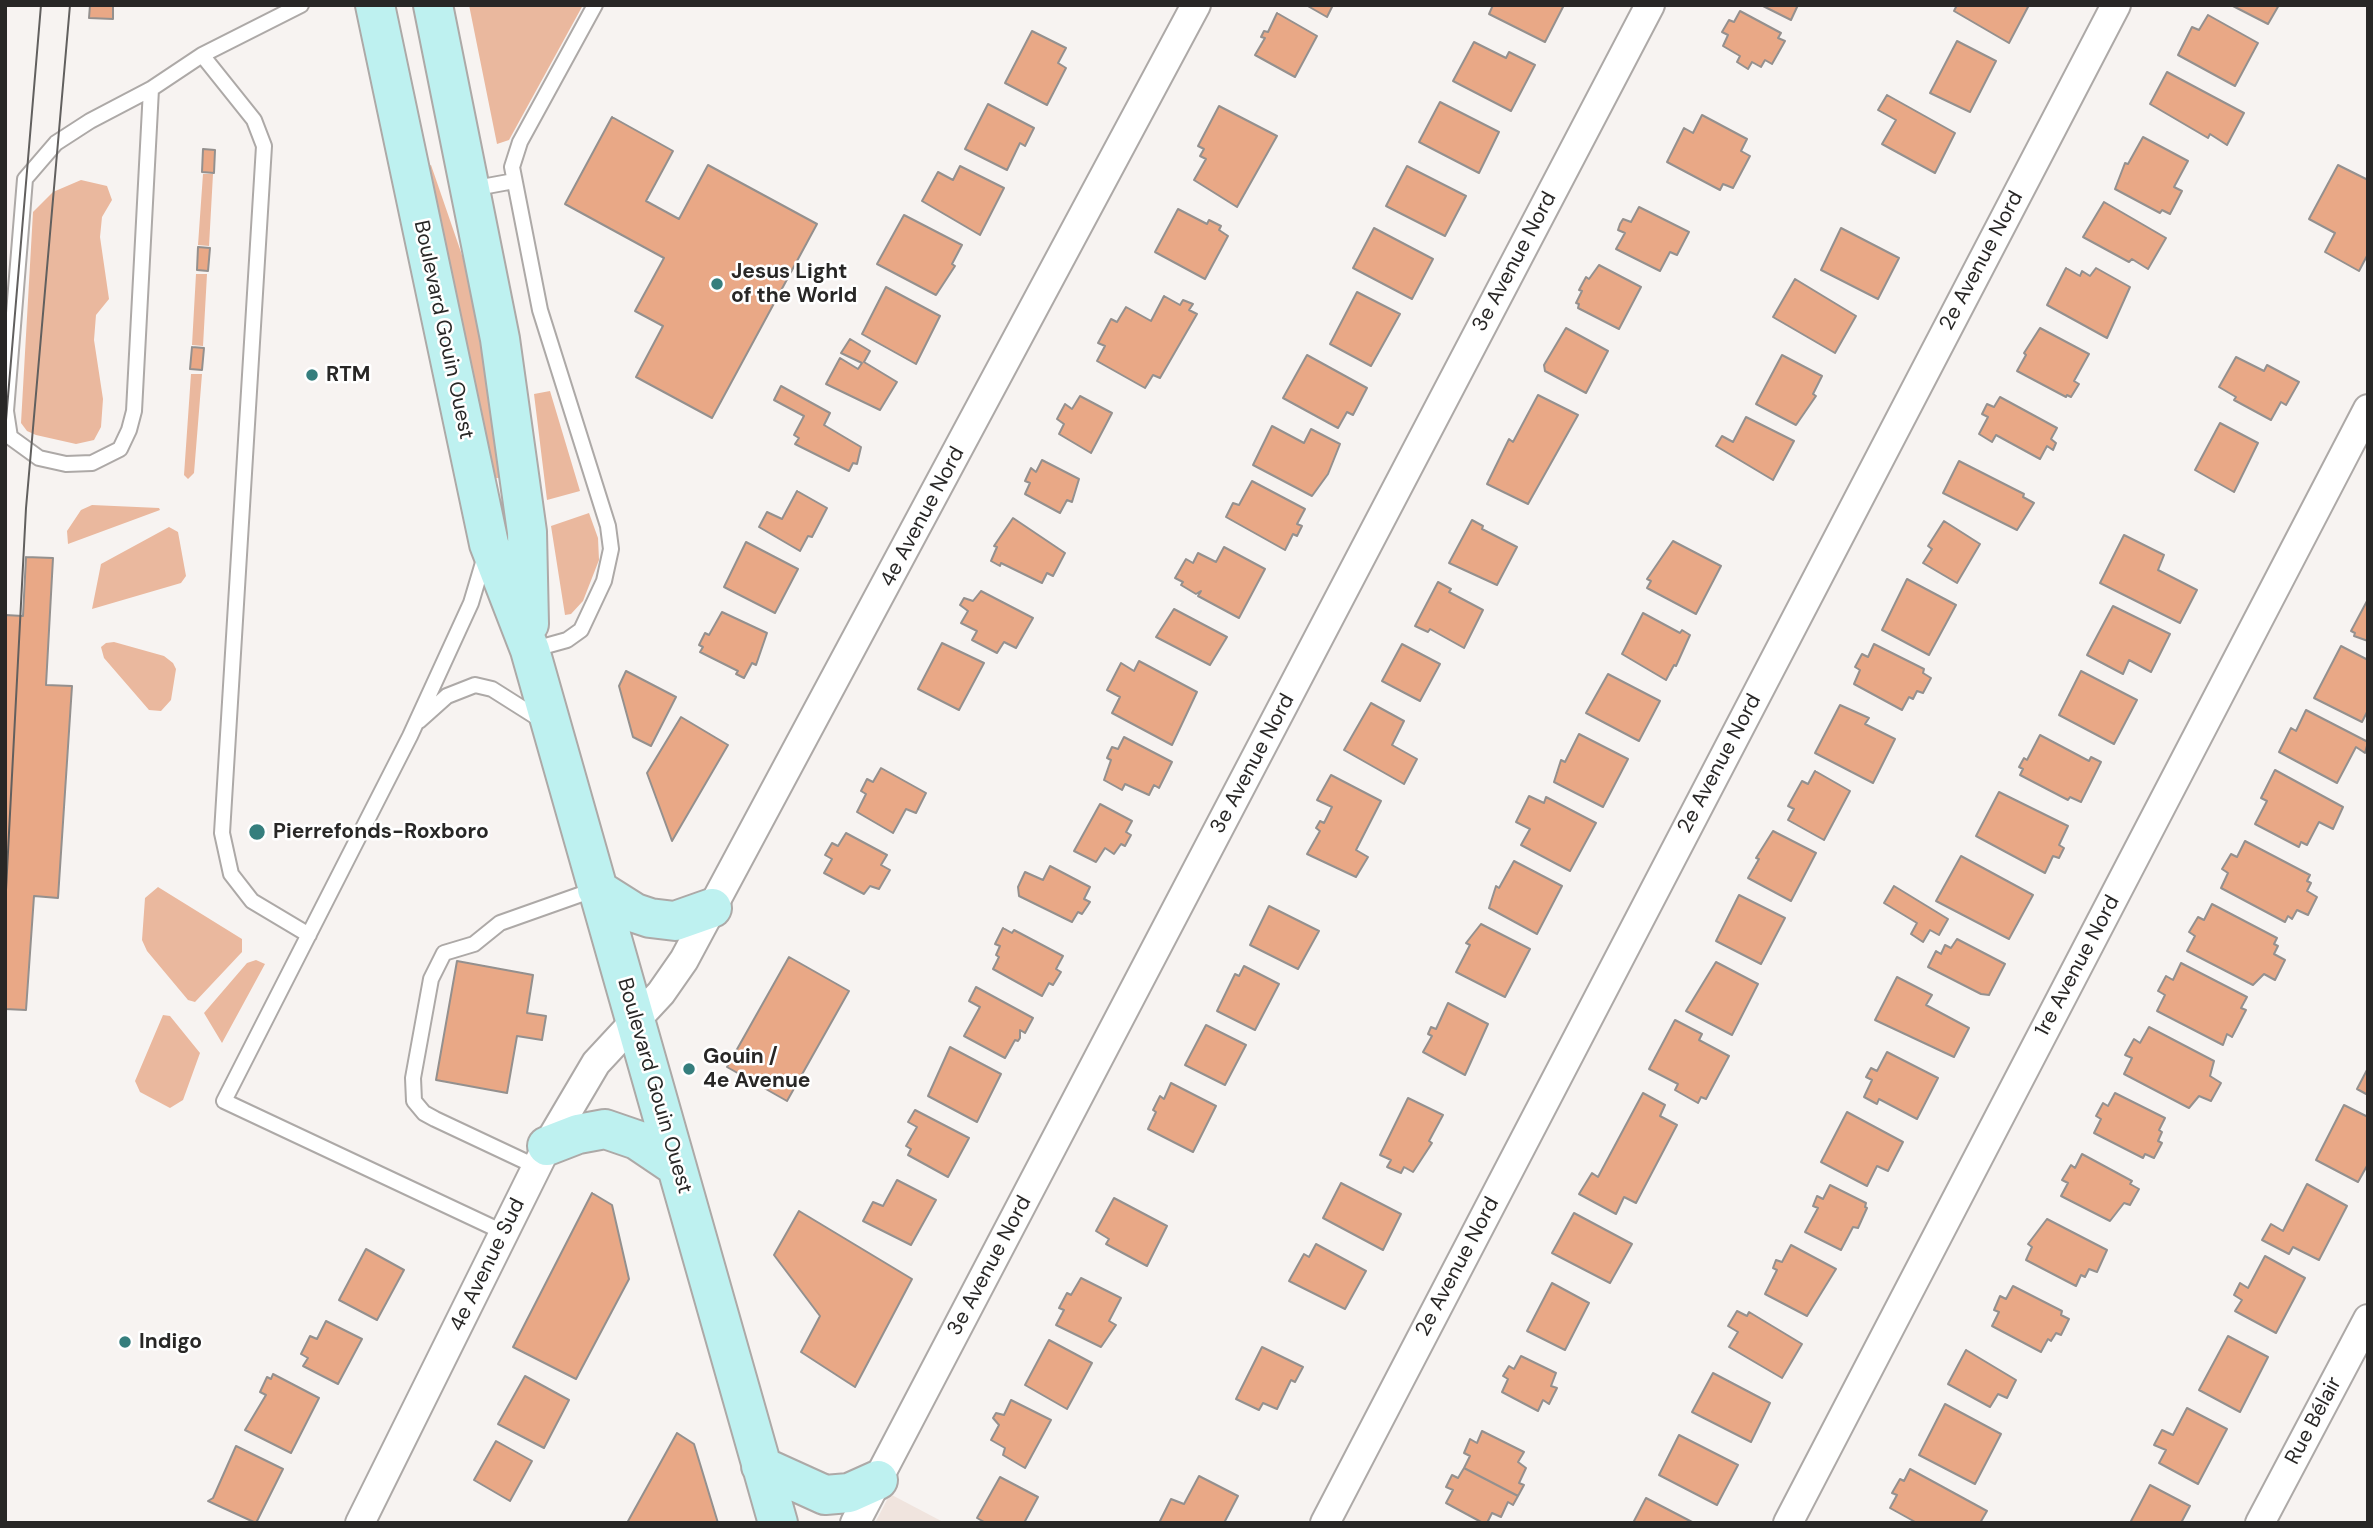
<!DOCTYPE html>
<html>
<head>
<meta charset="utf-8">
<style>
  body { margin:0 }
  #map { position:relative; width:2373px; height:1528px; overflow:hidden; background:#f7f3f1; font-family:"DM Sans",sans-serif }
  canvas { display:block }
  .frame { position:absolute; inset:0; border:7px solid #282726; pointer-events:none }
</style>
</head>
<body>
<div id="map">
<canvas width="2373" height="1528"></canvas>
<div class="frame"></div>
</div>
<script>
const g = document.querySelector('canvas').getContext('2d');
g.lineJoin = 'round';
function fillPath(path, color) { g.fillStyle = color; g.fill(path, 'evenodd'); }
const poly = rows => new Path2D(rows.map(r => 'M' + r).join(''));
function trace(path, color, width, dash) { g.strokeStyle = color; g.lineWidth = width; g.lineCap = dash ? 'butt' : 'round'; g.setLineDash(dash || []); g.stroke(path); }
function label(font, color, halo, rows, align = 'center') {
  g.font = font + ' "DM Sans",sans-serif'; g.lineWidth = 5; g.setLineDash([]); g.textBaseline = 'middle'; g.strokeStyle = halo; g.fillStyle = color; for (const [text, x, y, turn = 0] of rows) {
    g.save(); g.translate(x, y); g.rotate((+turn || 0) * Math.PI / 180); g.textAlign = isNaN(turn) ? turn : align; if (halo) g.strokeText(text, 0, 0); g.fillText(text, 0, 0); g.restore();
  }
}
fillPath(poly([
  [890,1494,945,1523,875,1523]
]), '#f0e4de');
fillPath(poly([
  [469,5,583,5,509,140,497,144],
  [431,165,474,290,501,478,494,478,428,166],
  [203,174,213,174,209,246,198,245],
  [81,180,107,186,112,200,102,217,100,237,109,299,96,315,94,340,103,399,101,427,94,440,76,444,36,435,27,431,21,423,33,212,53,192],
  [196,274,207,274,203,346,192,345],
  [191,374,202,374,194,473,188,479,184,475],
  [550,391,580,491,547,500,534,394],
  [92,505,159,508,160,510,68,544,67,531,81,510],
  [589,513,598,538,599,560,583,601,571,614,565,615,551,526],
  [169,527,178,532,186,576,181,583,92,609,101,564],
  [114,642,164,656,173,663,176,669,171,700,161,711,149,710,104,658,101,647,106,643],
  [158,887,242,939,242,952,195,1002,188,1000,147,951,142,940,145,898],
  [256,960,265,964,222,1043,204,1013,247,963],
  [163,1015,170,1016,200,1053,183,1100,170,1108,140,1092,135,1081]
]), '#eab89e');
const building = poly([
  [90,5,113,5,113,19,89,18,90,5],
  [1306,5,1333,5,1327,17,1306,5],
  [1493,5,1564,5,1545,42,1489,14,1493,5],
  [1761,5,1798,5,1791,20,1761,5],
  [1957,5,2029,5,2009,43,1954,11,1957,5],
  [2231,5,2279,5,2268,24,2231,5],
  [1740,11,1781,33,1778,38,1785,41,1772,64,1765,60,1761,67,1752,62,1748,69,1737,62,1740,56,1723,46,1728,35,1722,32,1729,20,1734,22,1740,11],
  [1277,13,1317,36,1295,77,1255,55,1265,38,1261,37,1264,31,1268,32,1277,13],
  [2208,15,2258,43,2235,86,2178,55,2192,27,2199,30,2208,15],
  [1032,31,1066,48,1058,63,1066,68,1047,105,1005,83,1032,31],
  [1957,41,1996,61,1970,112,1930,93,1957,41],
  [1474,42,1506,58,1509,52,1535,65,1511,111,1453,81,1474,42],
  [2167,72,2244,113,2227,145,2210,134,2208,138,2150,104,2167,72],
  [1887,95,1955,133,1935,173,1882,144,1896,120,1878,110,1887,95],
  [1440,102,1499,132,1479,173,1419,142,1440,102],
  [988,104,1034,128,1025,146,1020,143,1007,170,965,149,988,104],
  [1219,106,1277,136,1237,207,1194,180,1206,159,1200,156,1204,149,1198,146,1219,106],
  [1702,115,1747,139,1741,151,1750,156,1733,188,1723,184,1720,190,1667,162,1684,128,1693,133,1702,115],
  [612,117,673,151,646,201,679,219,708,165,817,224,712,418,636,377,663,326,635,311,664,258,565,204,612,117],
  [2143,137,2188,161,2174,187,2182,191,2170,214,2162,210,2160,213,2115,189,2125,163,2128,164,2143,137],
  [203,149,215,150,214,173,202,172,203,149],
  [2338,165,2368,180,2368,254,2359,271,2325,252,2335,233,2309,219,2338,165],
  [960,166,1004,188,980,235,922,201,938,172,953,180,960,166],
  [1407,166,1466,196,1445,236,1386,206,1407,166],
  [2104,202,2166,238,2148,269,2132,259,2129,262,2083,237,2104,202],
  [1639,207,1689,232,1677,255,1670,252,1660,271,1616,249,1625,233,1618,230,1620,224,1623,219,1631,222,1639,207],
  [1178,209,1207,224,1209,220,1221,226,1219,230,1228,236,1205,279,1155,252,1178,209],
  [904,215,962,245,952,264,955,266,936,295,877,264,904,215],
  [1374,228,1433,259,1412,299,1353,268,1374,228],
  [1841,228,1899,258,1878,299,1821,270,1841,228],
  [198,247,210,248,208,271,197,270,198,247],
  [1599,265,1641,287,1619,329,1578,308,1579,304,1576,303,1582,291,1579,290,1586,277,1589,279,1599,265],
  [2066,268,2080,276,2082,271,2090,276,2096,268,2130,287,2107,338,2047,305,2066,268],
  [1795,279,1856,316,1835,353,1773,317,1795,279],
  [886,287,940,316,916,364,862,334,886,287],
  [1357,292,1400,314,1371,366,1330,344,1357,292],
  [1164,296,1180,305,1183,300,1193,304,1189,310,1197,314,1160,378,1153,375,1145,388,1097,361,1105,346,1098,343,1111,319,1117,322,1126,307,1151,321,1164,296],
  [1566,328,1608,351,1586,393,1545,371,1544,365,1566,328],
  [2040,328,2089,354,2074,381,2079,384,2071,397,2067,395,2066,397,2017,371,2026,355,2024,353,2040,328],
  [850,339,870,351,864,362,897,382,880,410,826,384,840,358,858,369,862,363,841,353,850,339],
  [192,347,204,348,202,370,190,369,192,347],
  [1307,355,1367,388,1353,415,1347,412,1338,428,1283,398,1307,355],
  [1782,355,1822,376,1813,394,1816,396,1796,425,1756,404,1782,355],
  [2236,357,2264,371,2267,365,2299,382,2286,405,2281,402,2271,420,2234,400,2236,397,2219,387,2236,357],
  [781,386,830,413,824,425,861,447,857,464,853,463,849,471,795,444,799,438,794,435,804,416,774,400,781,386],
  [1538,395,1578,415,1528,504,1487,484,1509,439,1513,442,1538,395],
  [1080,396,1112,413,1091,453,1059,434,1064,424,1057,419,1065,404,1072,409,1080,396],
  [2000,397,2057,428,2051,439,2056,443,2053,450,2047,446,2040,459,1996,435,1992,442,1979,434,1988,417,1982,414,1987,404,1994,407,2000,397],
  [1746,417,1794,441,1773,480,1716,446,1722,436,1733,442,1746,417],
  [2220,423,2258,443,2234,492,2195,470,2220,423],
  [1272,426,1304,443,1311,429,1340,444,1328,474,1312,496,1253,465,1272,426],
  [1042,460,1079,479,1072,502,1067,500,1060,513,1025,494,1030,483,1025,481,1031,468,1036,472,1042,460],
  [1959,461,2024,494,2023,497,2034,503,2017,530,1943,493,1959,461],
  [1252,481,1305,509,1297,524,1302,526,1297,536,1293,534,1285,550,1226,517,1233,503,1239,505,1252,481],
  [797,491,827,508,812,537,808,536,800,551,759,527,767,512,782,519,797,491],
  [1013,518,1065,553,1053,576,1047,573,1042,583,1001,563,1000,566,991,561,997,547,994,546,1013,518],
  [1472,520,1483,526,1482,529,1517,547,1497,585,1449,563,1472,520],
  [1944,521,1980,544,1957,583,1923,563,1932,549,1928,546,1944,521],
  [2124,535,2164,555,2158,570,2197,590,2180,623,2100,583,2124,535],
  [1673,541,1721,566,1696,614,1647,588,1651,581,1647,579,1673,541],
  [746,542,798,569,775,613,724,587,746,542],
  [1224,547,1265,569,1239,618,1198,596,1201,591,1196,594,1181,585,1183,582,1175,578,1186,559,1193,563,1198,553,1216,562,1224,547],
  [26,557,53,558,46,685,72,686,58,898,34,896,26,1010,5,1009,5,615,23,616,26,557],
  [1907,579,1956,605,1929,655,1882,630,1907,579],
  [1438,582,1451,589,1449,592,1483,610,1464,648,1430,629,1428,632,1415,626,1438,582],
  [981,591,1033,618,1016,648,1004,642,997,653,972,640,977,631,961,623,968,611,960,605,964,598,973,601,981,591],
  [2367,601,2368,601,2368,641,2354,636,2355,633,2351,631,2367,601],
  [2113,606,2170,634,2151,672,2129,660,2123,674,2087,655,2113,606],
  [1174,609,1227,637,1210,665,1156,637,1174,609],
  [722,612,767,633,756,665,752,663,744,678,736,674,738,671,700,652,703,647,699,645,705,633,709,635,722,612],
  [1643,613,1680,633,1682,630,1690,635,1676,666,1674,665,1666,680,1622,654,1643,613],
  [942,643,984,663,959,710,918,689,942,643],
  [1402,644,1440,664,1420,701,1382,681,1402,644],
  [1874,644,1924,669,1923,673,1931,678,1923,693,1917,691,1913,699,1909,697,1902,710,1854,684,1860,670,1855,667,1862,654,1868,657,1874,644],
  [2341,646,2368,660,2368,710,2362,722,2314,698,2341,646],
  [1139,661,1197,692,1172,745,1112,713,1120,697,1107,690,1121,663,1134,671,1139,661],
  [626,671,676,697,651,746,633,737,619,686,626,671],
  [2081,671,2137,700,2114,744,2059,715,2081,671],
  [1608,674,1660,701,1639,741,1586,713,1608,674],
  [1371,703,1404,721,1392,745,1417,759,1404,784,1344,750,1371,703],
  [1840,705,1869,718,1865,724,1895,739,1873,783,1815,753,1840,705],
  [2306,710,2368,742,2365,753,2356,747,2337,783,2279,752,2291,728,2296,731,2306,710],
  [681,717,728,745,672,841,647,773,681,717],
  [1579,734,1628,759,1603,807,1554,782,1561,760,1565,762,1579,734],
  [2040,735,2089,761,2091,757,2101,762,2081,802,2070,797,2068,800,2020,775,2023,769,2019,767,2024,758,2027,760,2040,735],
  [1124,737,1172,762,1159,788,1154,785,1149,795,1125,784,1122,790,1104,780,1111,760,1107,758,1112,747,1118,749,1124,737],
  [881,768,926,793,916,813,906,809,893,833,857,812,866,794,861,791,867,779,873,782,881,768],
  [2275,770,2343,807,2333,829,2319,822,2307,845,2301,842,2299,847,2255,824,2267,801,2261,798,2275,770],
  [1815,771,1850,791,1824,840,1788,820,1794,809,1788,806,1802,781,1808,784,1815,771],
  [1331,775,1381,801,1356,850,1368,857,1356,877,1307,854,1320,831,1316,828,1320,821,1324,823,1332,807,1317,800,1331,775],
  [1999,792,2068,826,2059,845,2064,848,2059,858,2053,856,2045,873,1976,836,1999,792],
  [1529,796,1544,803,1546,797,1596,823,1570,871,1521,845,1530,829,1516,822,1529,796],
  [1100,804,1132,821,1126,832,1131,835,1125,846,1121,844,1114,854,1105,848,1096,862,1074,851,1100,804],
  [1773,831,1816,853,1791,901,1748,878,1759,859,1756,858,1773,831],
  [846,833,887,855,881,865,890,870,879,889,870,886,864,894,824,873,832,859,825,855,832,843,838,846,846,833],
  [2245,841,2310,875,2307,881,2311,883,2307,891,2317,897,2308,915,2297,910,2292,919,2288,916,2285,922,2221,888,2228,873,2222,869,2231,854,2237,857,2245,841],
  [1961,856,2033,895,2009,939,1936,901,1961,856],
  [1514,861,1562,886,1537,934,1489,908,1496,886,1499,888,1514,861],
  [1050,866,1090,887,1084,899,1090,902,1082,914,1078,912,1072,922,1019,896,1018,887,1025,872,1043,880,1050,866],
  [1894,886,1948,919,1939,935,1930,930,1923,942,1911,934,1917,923,1884,903,1894,886],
  [1739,895,1785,918,1761,964,1716,941,1739,895],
  [2212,904,2277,938,2274,944,2278,946,2274,954,2285,960,2275,980,2264,974,2253,985,2187,951,2195,936,2189,932,2198,917,2204,920,2212,904],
  [1269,906,1319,931,1298,969,1250,945,1269,906],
  [1481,924,1530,949,1505,997,1456,972,1470,945,1466,943,1481,924],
  [1003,928,1012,933,1014,930,1063,956,1056,969,1061,972,1053,985,1049,983,1042,996,993,969,999,957,996,955,1000,946,995,944,1003,928],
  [1957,939,2005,964,1989,995,1981,994,1928,967,1936,951,1941,954,1945,945,1951,948,1957,939],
  [789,957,849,991,787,1101,727,1067,789,957],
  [457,961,533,975,527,1013,546,1016,542,1040,517,1036,507,1093,436,1080,457,961],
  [1716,962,1758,984,1732,1035,1686,1011,1716,962],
  [2181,963,2247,997,2241,1008,2246,1010,2232,1037,2227,1034,2223,1045,2157,1011,2165,995,2158,991,2166,976,2173,980,2181,963],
  [1244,966,1279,984,1255,1030,1217,1011,1235,974,1239,976,1244,966],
  [1897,977,1932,995,1926,1005,1969,1028,1954,1057,1875,1020,1897,977],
  [976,987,1033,1018,1025,1033,1020,1030,1020,1038,1018,1041,1015,1040,1005,1058,964,1036,980,1007,969,1001,976,987],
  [1448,1003,1488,1024,1465,1075,1423,1052,1432,1036,1428,1034,1431,1027,1436,1029,1448,1003],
  [1675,1020,1702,1034,1699,1040,1729,1056,1706,1099,1701,1097,1698,1103,1675,1090,1678,1084,1649,1069,1675,1020],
  [1206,1025,1246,1045,1225,1085,1185,1065,1206,1025],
  [2149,1027,2214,1061,2210,1076,2221,1083,2211,1101,2199,1096,2189,1108,2124,1074,2132,1058,2125,1055,2134,1039,2140,1043,2149,1027],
  [950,1047,1001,1074,977,1122,928,1096,950,1047],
  [1887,1052,1938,1078,1917,1119,1879,1099,1877,1104,1864,1097,1872,1080,1866,1077,1871,1068,1877,1071,1887,1052],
  [2368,1068,2368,1095,2357,1089,2368,1068],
  [1171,1083,1216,1106,1193,1152,1148,1129,1156,1112,1153,1110,1160,1096,1164,1099,1171,1083],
  [1643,1093,1665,1105,1660,1116,1677,1125,1636,1203,1624,1197,1616,1214,1579,1194,1592,1173,1598,1177,1643,1093],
  [2115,1093,2165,1118,2159,1130,2162,1132,2158,1141,2162,1143,2154,1158,2145,1154,2143,1158,2094,1133,2101,1119,2096,1116,2103,1103,2108,1106,2115,1093],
  [1408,1098,1443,1115,1429,1141,1432,1143,1413,1172,1404,1167,1401,1173,1387,1167,1391,1160,1380,1155,1408,1098],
  [2344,1105,2368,1117,2368,1164,2358,1182,2316,1160,2344,1105],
  [915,1110,969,1138,948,1177,908,1155,911,1149,906,1146,917,1127,908,1122,915,1110],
  [1847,1112,1903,1142,1888,1171,1877,1166,1867,1186,1821,1162,1847,1112],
  [2082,1154,2132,1181,2130,1184,2139,1189,2130,1205,2124,1203,2110,1221,2061,1196,2068,1183,2062,1180,2071,1165,2075,1168,2082,1154],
  [897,1180,936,1200,911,1245,863,1221,873,1202,883,1206,897,1180],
  [1341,1183,1401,1214,1383,1250,1323,1218,1341,1183],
  [2307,1184,2347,1206,2319,1260,2293,1247,2289,1254,2262,1240,2271,1224,2283,1231,2307,1184],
  [1830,1185,1866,1203,1865,1207,1867,1208,1858,1228,1853,1227,1841,1250,1805,1232,1818,1208,1813,1206,1817,1196,1823,1199,1830,1185],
  [592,1193,612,1205,629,1279,576,1379,513,1347,592,1193],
  [1114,1198,1167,1226,1147,1266,1106,1244,1109,1239,1096,1231,1114,1198],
  [799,1211,912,1279,855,1387,801,1352,820,1316,774,1255,799,1211],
  [1574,1213,1632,1244,1610,1283,1552,1253,1574,1213],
  [2047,1219,2107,1250,2097,1272,2089,1269,2085,1277,2081,1275,2076,1286,2026,1260,2032,1247,2028,1244,2047,1219],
  [1316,1244,1366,1271,1345,1309,1289,1281,1304,1254,1309,1257,1316,1244],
  [1791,1245,1836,1269,1807,1316,1765,1294,1777,1270,1773,1268,1776,1260,1782,1262,1791,1245],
  [366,1249,404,1270,377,1320,339,1300,366,1249],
  [2265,1256,2305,1278,2276,1333,2235,1311,2242,1300,2234,1295,2240,1283,2248,1288,2265,1256],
  [1081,1278,1121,1298,1109,1321,1116,1325,1101,1347,1056,1325,1064,1310,1059,1308,1067,1293,1071,1295,1081,1278],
  [1552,1283,1589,1303,1565,1350,1527,1331,1552,1283],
  [2013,1286,2062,1311,2061,1315,2069,1319,2061,1335,2056,1333,2051,1341,2048,1339,2041,1352,1992,1326,1999,1312,1994,1310,2000,1296,2006,1299,2013,1286],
  [1737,1311,1747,1316,1749,1312,1802,1344,1782,1378,1729,1347,1738,1332,1728,1326,1737,1311],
  [326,1321,362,1339,338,1384,303,1366,308,1358,301,1354,310,1336,317,1339,326,1321],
  [2228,1336,2268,1357,2240,1412,2199,1390,2228,1336],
  [1049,1340,1092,1363,1067,1409,1025,1385,1049,1340],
  [1262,1347,1303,1367,1295,1382,1291,1380,1277,1409,1263,1403,1259,1410,1236,1399,1262,1347],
  [1966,1350,2016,1380,2007,1398,1998,1394,1990,1407,1948,1384,1966,1350],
  [1521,1356,1556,1373,1551,1386,1557,1388,1549,1404,1543,1400,1538,1411,1502,1392,1508,1379,1503,1376,1509,1366,1514,1369,1521,1356],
  [1713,1373,1770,1403,1751,1442,1692,1412,1713,1373],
  [273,1374,319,1398,291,1453,245,1430,266,1395,260,1392,267,1377,271,1379,273,1374],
  [525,1376,569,1400,544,1448,498,1424,525,1376],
  [1011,1400,1051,1420,1025,1468,1003,1455,1005,1448,991,1440,999,1425,993,1418,996,1413,1004,1415,1011,1400],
  [1945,1404,2001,1434,1975,1484,1919,1455,1945,1404],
  [2187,1408,2227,1429,2198,1484,2159,1463,2166,1450,2154,1445,2162,1430,2173,1435,2187,1408],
  [1482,1431,1524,1452,1518,1462,1526,1468,1519,1483,1524,1485,1518,1496,1464,1468,1470,1456,1464,1453,1470,1439,1477,1443,1482,1431],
  [677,1433,694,1444,718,1523,627,1523,677,1433],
  [1679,1435,1738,1465,1717,1505,1659,1475,1679,1435],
  [496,1441,532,1461,510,1501,474,1480,496,1441],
  [236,1446,283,1469,256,1523,208,1501,213,1498,236,1446],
  [1464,1468,1518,1496,1513,1505,1508,1502,1501,1517,1492,1513,1487,1523,1483,1523,1446,1503,1453,1490,1446,1487,1452,1475,1458,1478,1464,1468],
  [1910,1469,1987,1511,1980,1523,1917,1523,1890,1508,1897,1495,1892,1493,1900,1479,1904,1481,1910,1469],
  [1199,1476,1238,1496,1224,1523,1159,1523,1171,1499,1184,1504,1199,1476],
  [1000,1477,1038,1497,1024,1523,986,1523,977,1518,1000,1477],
  [2150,1485,2190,1506,2181,1523,2130,1523,2150,1485],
  [1646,1498,1694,1523,1633,1523,1646,1498]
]);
fillPath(building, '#e9a886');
trace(building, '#94908e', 2);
const service = poly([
  [202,55,254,120,264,146,222,833,231,874,252,901,309,935],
  [151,89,134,411,129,430,120,449,92,463,66,464,39,458,10,437,6,411,25,179,56,143,90,121,151,89,202,55,301,5],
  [471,189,514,181],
  [485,556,471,603,410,736,224,1101,505,1233],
  [531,650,567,640,581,630,604,581,611,549,608,526,540,310,512,167,520,142,595,5],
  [419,721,447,696,475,685,492,689,541,720],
  [537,1167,435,1119,424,1113,414,1101,413,1078,431,979,444,953,474,944,500,923,596,889]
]);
const minor = poly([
  [360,1523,547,1146,596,1063,661,993,684,960,1196,5],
  [855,1523,1650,5],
  [1325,1523,2116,5],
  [1788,1523,2368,409],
  [2260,1523,2368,1319]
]);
const secondary = poly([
  [375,5,489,544,530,650,778,1523],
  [433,5,500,339,527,532,529,624],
  [597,889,635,913,650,918,675,921,712,908],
  [547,1146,578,1134,605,1129,637,1140,677,1167],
  [761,1466,825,1495,849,1493,878,1480]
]);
trace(service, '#ada9a7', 18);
trace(minor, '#ada9a7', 32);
trace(secondary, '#ada9a7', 42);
trace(service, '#fff', 14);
trace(minor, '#fff', 28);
trace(secondary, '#bef1f0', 38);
trace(poly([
  [5,432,41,5],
  [5,909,26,508,70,5]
]), '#615f5e', 2);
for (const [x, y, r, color] of [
  [717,284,7,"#357e7d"],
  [312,375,7,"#357e7d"],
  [257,832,9,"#357e7d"],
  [689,1069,7,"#357e7d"],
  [125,1342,7,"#357e7d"]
]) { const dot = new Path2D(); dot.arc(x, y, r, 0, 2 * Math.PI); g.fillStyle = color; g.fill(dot); trace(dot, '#fff', 2.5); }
label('21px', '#282726', '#fff', [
  ["2e Avenue Nord",1982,261,-62],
  ["3e Avenue Nord",1515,262,-62],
  ["Boulevard Gouin Ouest",443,330,78],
  ["4e Avenue Nord",923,517,-62],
  ["3e Avenue Nord",1253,764,-62],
  ["2e Avenue Nord",1720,764,-62],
  ["1re Avenue Nord",2078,966,-62],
  ["Boulevard Gouin Ouest",654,1086,74],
  ["4e Avenue Sud",488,1265,-64],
  ["3e Avenue Nord",990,1266,-62],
  ["2e Avenue Nord",1458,1267,-62],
  ["Rue Bélair",2314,1421,-62]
]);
label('bold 21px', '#282726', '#fff', [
  ["Jesus Light",731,272],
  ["of the World",731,296],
  ["RTM",326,375],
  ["Pierrefonds-Roxboro",273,832],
  ["Gouin /",703,1057],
  ["4e Avenue",703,1081],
  ["Indigo",139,1342]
], 'left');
</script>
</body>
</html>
